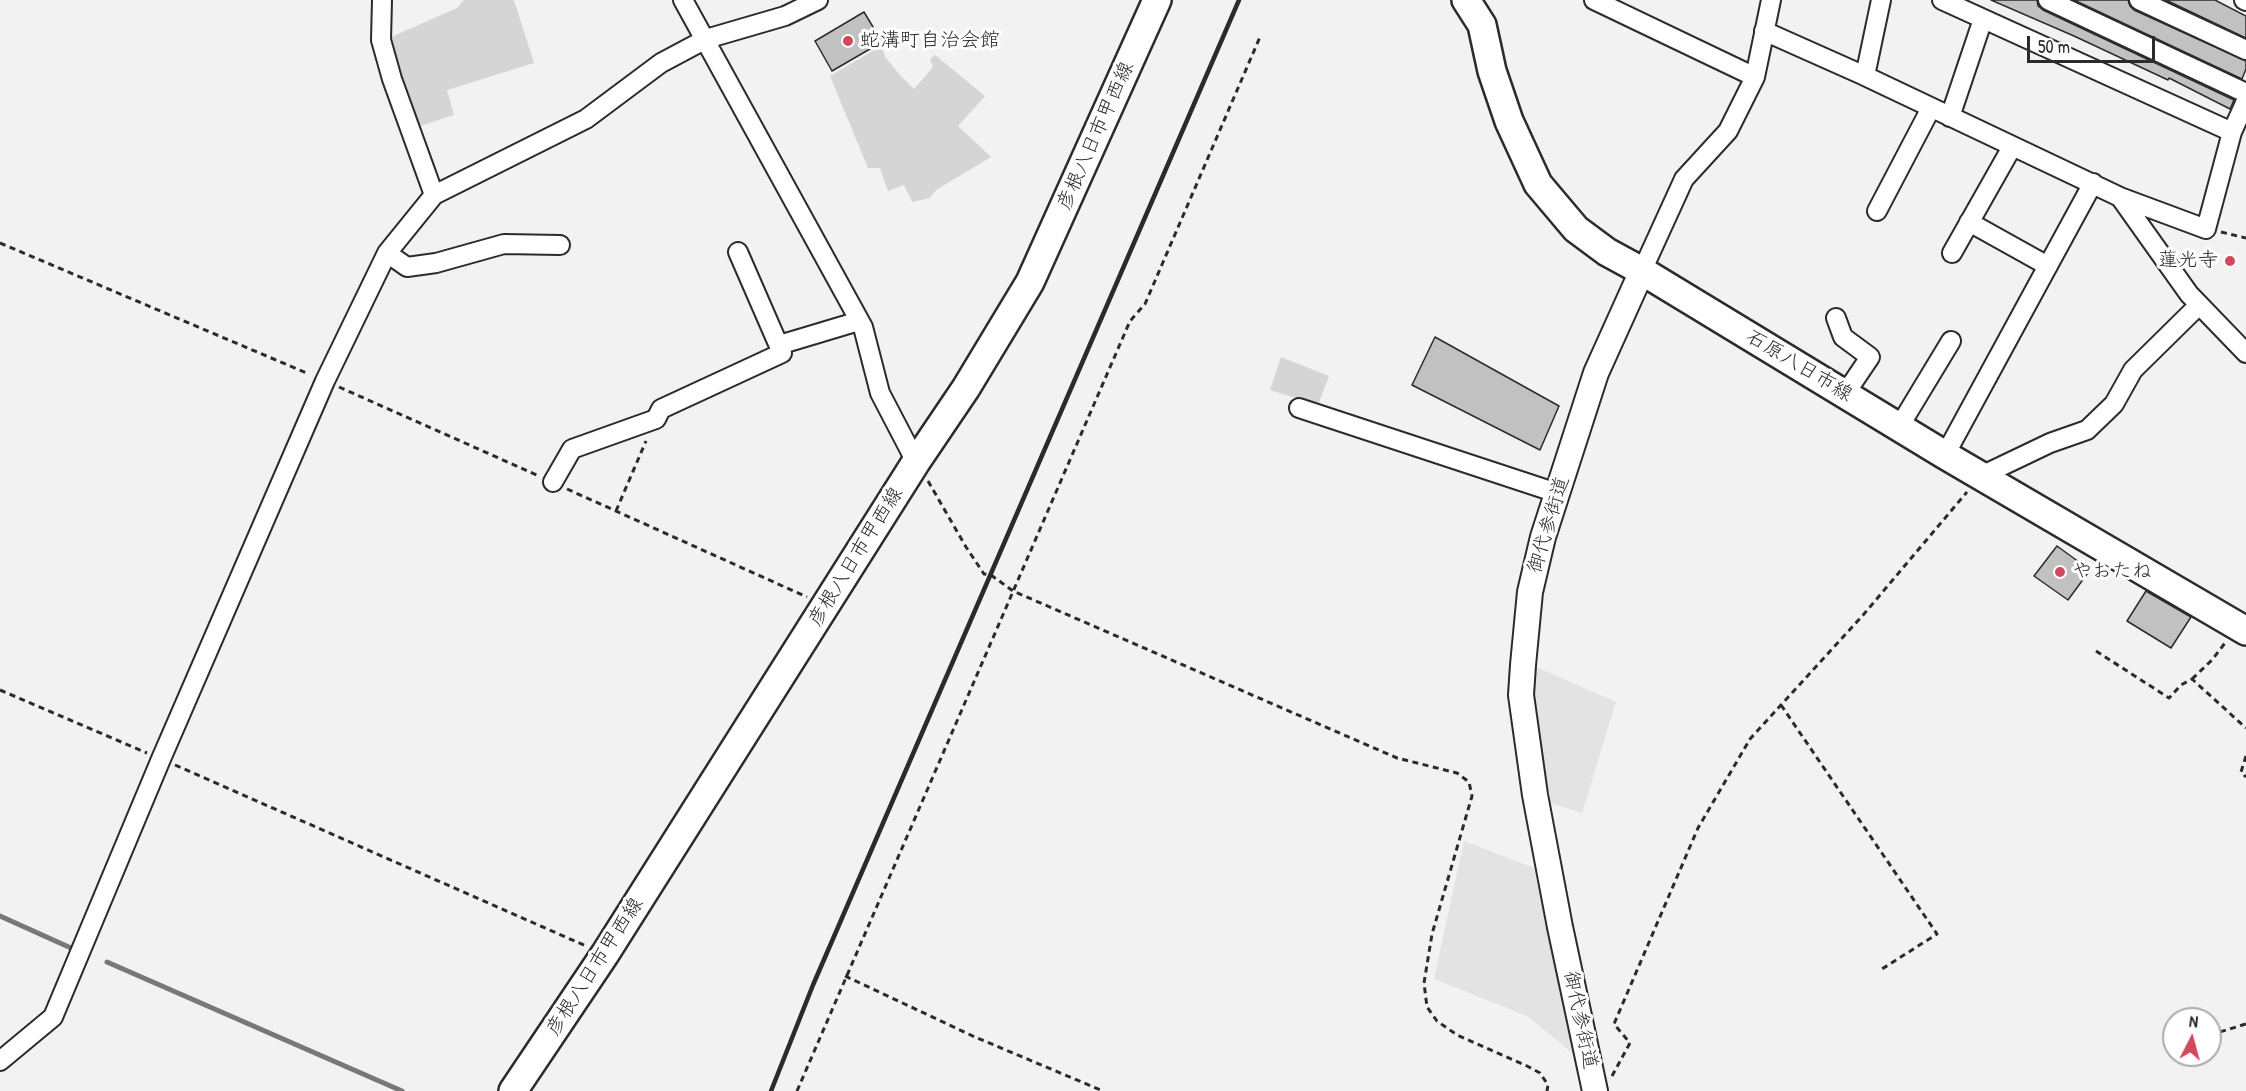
<!DOCTYPE html>
<html>
<head>
<meta charset="utf-8">
<style>
  body { margin:0 }
  #map { position:relative; width:2246px; height:1091px; overflow:hidden; background:#f2f2f2; font-family:"Patrick Hand",sans-serif }
  canvas { display:block }
  .north { position:absolute; left:2162px; top:1007px; width:60px; height:60px; box-sizing:border-box; background:#fff; border:2px solid #aaa; border-radius:50%; rotate:6deg; font-size:16px; font-weight:700; line-height:24px; text-align:center; color:#2b2b2b }
  .north::after { content:''; display:block; margin:auto; width:21px; height:27px; background:#d1495b; clip-path:polygon(50% 0,100% 100%,50% 72%,0 100%) }
  .scale { position:absolute; left:2027px; top:36px; width:128px; height:27px; box-sizing:border-box; border:3px solid #2b2b2b; border-top:0; padding-left:8px; font-size:18px; line-height:21px; white-space:nowrap; color:#2b2b2b; -webkit-text-stroke:4px #fff; paint-order:stroke }
</style>
</head>
<body>
<div id="map">
<canvas width="2246" height="1091"></canvas>
<div class="north">N</div>
<div class="scale">50 m</div>
</div>
<script>
const g = document.querySelector('canvas').getContext('2d');
g.lineJoin = 'round';
function fillPath(path, color) { g.fillStyle = color; g.fill(path, 'evenodd'); }
const poly = rows => new Path2D(rows.map(r => 'M' + r).join(''));
function trace(path, color, width, dash) { g.strokeStyle = color; g.lineWidth = width; g.lineCap = dash ? 'butt' : 'round'; g.setLineDash(dash || []); g.stroke(path); }
function label(font, color, halo, rows, align = 'center') {
  g.font = font + ' "Patrick Hand","Klee One",sans-serif'; g.lineWidth = 6; g.setLineDash([]); g.textBaseline = 'middle'; g.strokeStyle = halo; g.fillStyle = color; for (const [text, x, y, turn = 0] of rows) {
    g.save(); g.translate(x, y); g.rotate((+turn || 0) * Math.PI / 180); g.textAlign = isNaN(turn) ? turn : align; if (halo) g.strokeText(text, 0, 0); g.fillText(text, 0, 0); g.restore();
  }
}
fillPath(poly([
  [1532,665,1616,702,1582,813,1551,803,1536,720],
  [1464,841,1534,868,1573,1054,1529,1017,1434,979]
]), '#e3e3e3');
fillPath(poly([
  [464,0,514,0,534,63,447,90,454,115,417,127,391,37,457,8],
  [881,46,886,58,899,74,914,89,933,67,930,59,935,55,985,96,958,126,991,157,936,190,930,198,912,202,904,185,888,191,880,168,868,168,830,76],
  [1281,357,1329,376,1318,405,1270,390]
]), '#d5d5d5');
trace(poly([
  [0,916,71,948],
  [107,962,402,1091]
]), '#787878', 5);
const building = poly([
  [1991,0,2037,0,2038,6,2043,10,2234,100,2230,109,2169,78,2168,80,2074,36,1991,0],
  [2074,0,2128,0,2130,6,2134,10,2246,61,2246,69,2242,79,2074,0],
  [2166,0,2215,0,2246,16,2246,38,2166,0],
  [864,12,882,42,832,71,815,41,864,12],
  [1435,337,1559,406,1540,450,1412,385,1435,337],
  [2057,546,2090,570,2068,600,2034,576,2057,546],
  [2146,591,2191,617,2171,648,2127,621,2146,591]
]);
fillPath(building, '#c1c1c1');
trace(building, '#2b2b2b', 1.5);
const street = poly([
  [382,0,381,40,392,79,434,195],
  [683,0,863,327,880,393,916,462],
  [1594,0,1755,77],
  [1942,0,2232,132],
  [2048,0,2246,93],
  [2139,0,2246,50],
  [2244,0,2246,1],
  [1764,31,1865,76,2120,197,2206,229,2232,132,2246,101],
  [1865,76,1881,0],
  [1950,117,1983,19],
  [2120,197,2189,294,2246,353],
  [1877,211,1931,108],
  [1969,222,2048,266],
  [387,253,407,267,436,263,504,244,560,245],
  [1952,253,2012,147],
  [1642,271,1684,179,1728,131,1755,77,1771,0],
  [1836,318,1843,337,1870,357,1845,394],
  [779,345,859,321],
  [1299,408,1557,493],
  [1899,427,1951,341],
  [1945,455,2093,183],
  [1981,476,2050,443,2087,430,2114,404,2133,370,2199,305],
  [553,482,572,449,656,419,661,409,782,353,738,252],
  [0,1061,53,1017,161,759,325,381,387,253,434,195,586,119,661,63,706,39,785,16,818,0]
]);
const secondary = poly([
  [1595,1091,1560,927,1535,795,1521,695,1523,665,1530,592,1543,537,1596,373,1642,271]
]);
const primary = poly([
  [1466,0,1482,25,1492,71,1509,121,1538,184,1576,229,1607,252,1642,271,1945,455,2246,631],
  [513,1091,605,954,916,462,966,388,1030,282,1157,0]
]);
trace(street, '#2b2b2b', 22);
trace(secondary, '#2b2b2b', 28);
trace(primary, '#2b2b2b', 32);
trace(poly([
  [2221,232,2246,238],
  [0,243,309,374],
  [339,387,539,476],
  [928,481,966,547,984,574,991,575,1013,591,1397,758,1457,773,1469,782,1472,796,1432,934,1424,983,1427,1007,1437,1021,1457,1035,1527,1066,1540,1073,1548,1085,1547,1091],
  [567,489,807,597],
  [616,511,646,441],
  [2096,651,2169,698,2181,685,2192,679,2246,728],
  [2192,679,2212,660,2225,643],
  [0,690,147,753],
  [1781,705,1937,934,1882,969],
  [2246,756,2241,772,2246,777],
  [175,765,586,946],
  [845,976,975,1037,1103,1091],
  [2210,1035,2246,1024],
  [1612,1076,1630,1043,1614,1024,1698,828,1750,739,1864,614,1967,492],
  [797,1091,1130,321,1145,304,1260,37]
]), '#2b2b2b', 3, [6, 4.5]);
trace(street, '#fff', 18);
trace(secondary, '#fff', 24);
trace(primary, '#fff', 27);
trace(poly([
  [771,1091,813,985,1239,0]
]), '#2b2b2b', 4.5);
for (const [x, y, r, color] of [
  [848,41,6,"#d1495b"],
  [2230,261,6,"#d1495b"],
  [2060,572,6,"#d1495b"]
]) { const dot = new Path2D(); dot.arc(x, y, r, 0, 2 * Math.PI); g.fillStyle = color; g.fill(dot); trace(dot, '#fff', 2); }
label('20px', '#2b2b2b', '#fff', [
  ["蛇溝町自治会館",860,41],
  ["蓮光寺",2218,261,"right"],
  ["やおたね",2072,572]
], 'left');
label('20px', '#2b2b2b', '#fff', [
  ["彦根八日市甲西線",1096,136,-66],
  ["石原八日市線",1799,366,31],
  ["御代参街道",1549,525,-73],
  ["彦根八日市甲西線",856,557,-58],
  ["彦根八日市甲西線",595,967,-57],
  ["御代参街道",1580,1020,78]
]);
</script>
</body>
</html>
